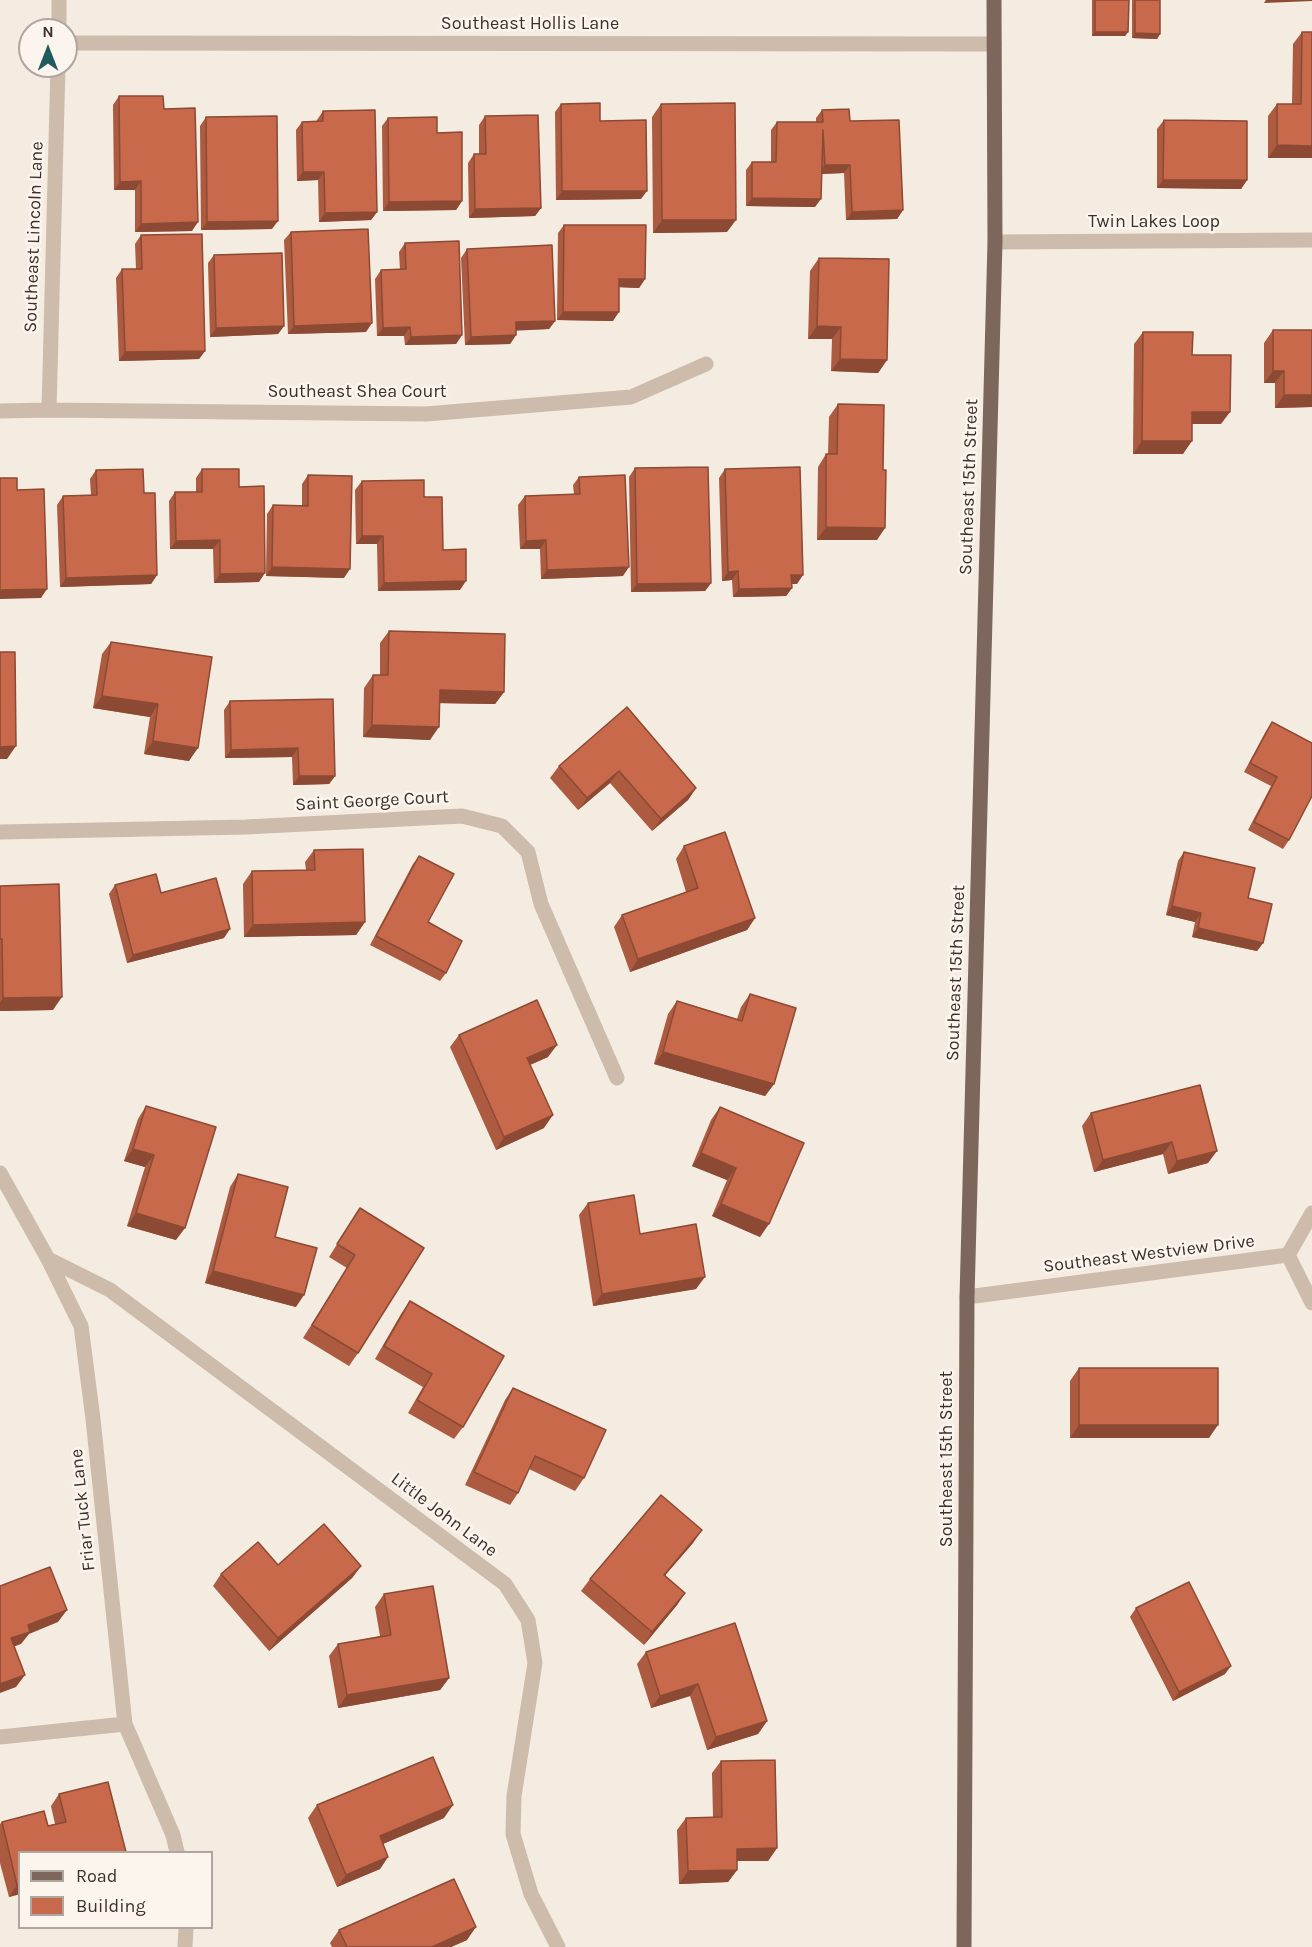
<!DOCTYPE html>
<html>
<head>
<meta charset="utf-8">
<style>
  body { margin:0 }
  #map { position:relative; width:1312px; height:1947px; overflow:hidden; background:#f4ebe1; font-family:Karla,sans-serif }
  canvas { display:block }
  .legend { position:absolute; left:18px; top:1851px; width:195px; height:78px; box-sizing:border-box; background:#fbf5ee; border:2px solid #aea6a0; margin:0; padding:8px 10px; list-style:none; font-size:18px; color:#3b302b }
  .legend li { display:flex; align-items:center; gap:12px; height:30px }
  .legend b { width:30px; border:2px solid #aea6a0 }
  .north { position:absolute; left:18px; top:18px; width:60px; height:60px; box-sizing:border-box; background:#fbf5ee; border:2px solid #aea6a0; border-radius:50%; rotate:0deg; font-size:16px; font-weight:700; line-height:24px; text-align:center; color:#3b302b }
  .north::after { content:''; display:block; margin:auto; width:21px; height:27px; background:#1f5a5e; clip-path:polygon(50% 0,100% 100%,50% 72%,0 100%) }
</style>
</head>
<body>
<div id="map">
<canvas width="1312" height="1947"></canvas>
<ul class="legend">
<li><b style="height:8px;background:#7d675c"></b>Road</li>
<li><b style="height:16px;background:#c8694b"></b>Building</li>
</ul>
<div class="north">N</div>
</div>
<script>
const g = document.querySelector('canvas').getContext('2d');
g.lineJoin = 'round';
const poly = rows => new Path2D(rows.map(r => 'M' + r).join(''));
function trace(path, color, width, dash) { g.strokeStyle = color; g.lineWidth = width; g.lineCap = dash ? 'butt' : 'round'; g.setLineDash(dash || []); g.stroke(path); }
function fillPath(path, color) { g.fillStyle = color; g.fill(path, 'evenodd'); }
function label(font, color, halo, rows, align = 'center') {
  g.font = font + ' Karla,sans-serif'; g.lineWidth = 5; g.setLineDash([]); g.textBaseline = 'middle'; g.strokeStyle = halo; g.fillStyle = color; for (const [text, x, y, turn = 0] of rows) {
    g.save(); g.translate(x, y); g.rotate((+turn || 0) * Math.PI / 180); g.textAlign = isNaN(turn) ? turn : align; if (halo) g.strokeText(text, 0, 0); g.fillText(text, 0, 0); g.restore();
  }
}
trace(poly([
  [59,30,59,0],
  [66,43,994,44],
  [995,242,1312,240],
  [49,410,58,66],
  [0,411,49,410,426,414,631,397,706,364],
  [0,832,246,827,462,816,502,826,528,852,541,904,617,1078],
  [0,1173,48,1259,81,1326,93,1419,125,1724,173,1835,177,1852],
  [1288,1255,1312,1303],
  [1288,1255,1312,1213],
  [48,1259,110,1290,505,1584,528,1620,535,1663,514,1796,513,1834,531,1894,558,1947],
  [967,1297,1288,1255],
  [0,1737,125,1724],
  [185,1947,186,1928]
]), '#cdbbac', 15);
trace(poly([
  [964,1947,967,1297,995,242,994,0]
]), '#7d675c', 15);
fillPath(poly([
  [1092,0,1129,0,1128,32,1125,36,1092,36],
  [1132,0,1160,0,1160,34,1157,39,1132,38],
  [1302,32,1312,158,1268,158,1268,116,1277,104,1292,104,1293,44],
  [119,96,164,109,192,231,135,232,135,190,114,190,113,105],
  [561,104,600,121,641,199,556,200,555,112],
  [661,104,727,232,653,233,652,117],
  [822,110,850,121,903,210,897,219,846,220,844,173,822,174,815,207,746,206,746,170,752,162,771,162,771,130,777,122,816,122,816,118],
  [323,111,377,212,371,220,319,222,318,180,297,181,296,130,302,122,317,121,317,120],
  [485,116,541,208,535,216,469,218,468,163,474,154,479,154,479,125],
  [206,117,272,229,201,230,200,126],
  [388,118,437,133,462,201,456,210,383,211,382,126],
  [1164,120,1247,180,1241,189,1157,188,1157,129],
  [564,225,645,279,639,288,619,287,613,321,557,320,558,233],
  [291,232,366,332,288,334,284,240],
  [141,235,205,351,199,359,119,361,116,278,122,269,136,269,135,244],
  [405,243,462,335,456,344,405,345,404,336,377,336,375,279,381,270,400,270,399,252],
  [467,249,555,321,549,329,516,330,516,335,510,344,465,345,461,258],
  [214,255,284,326,278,334,210,337,208,263],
  [819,258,887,360,878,373,831,371,832,339,808,339,810,271],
  [1273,330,1312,330,1312,407,1275,408,1275,383,1264,383,1264,343],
  [1143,332,1192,355,1221,424,1192,424,1183,454,1133,454,1134,344],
  [838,404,877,540,817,540,818,467,826,454,828,454,829,417],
  [635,468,711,583,705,591,631,592,629,477],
  [202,469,239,487,259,582,214,583,213,549,170,549,169,501,175,492,196,492,196,478],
  [725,469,797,584,791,584,792,588,786,596,733,597,732,580,722,581,719,478],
  [96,470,144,493,157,575,151,584,60,587,57,505,63,496,91,495,90,479],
  [308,475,344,578,266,576,267,514,273,505,302,506,302,484],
  [579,477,623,576,541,579,540,549,520,549,518,505,525,496,574,494,573,485],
  [362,481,424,497,443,550,460,590,378,591,377,544,356,544,355,490],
  [389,631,504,692,495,704,440,703,430,740,363,737,364,688,373,675,380,675,380,643],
  [111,642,212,657,189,761,144,754,150,717,93,708,102,654],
  [333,699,335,776,329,784,293,785,292,757,225,758,224,710,230,701],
  [627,707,696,788,688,800,652,831,610,783,578,810,550,778,559,766],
  [1272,722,1289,840,1283,849,1248,830,1271,786,1244,772,1266,731],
  [684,846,755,918,747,930,630,972,614,927,622,915,686,892,676,859],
  [314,850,365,922,356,935,244,937,243,884,252,871,306,870,305,862],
  [1184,852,1248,898,1263,943,1257,951,1192,937,1195,922,1166,915,1178,861],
  [419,856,428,922,446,973,440,981,370,945,413,864],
  [115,885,161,893,224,938,127,963,109,894],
  [0,886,53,1010,0,1011],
  [750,994,774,1084,765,1096,654,1064,668,1014,677,1001,737,1019,741,1007],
  [459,1035,548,1057,530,1065,544,1128,496,1150,450,1047],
  [1200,1085,1208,1163,1168,1174,1163,1154,1094,1172,1082,1126,1091,1113],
  [146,1106,176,1240,127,1226,145,1167,124,1161,138,1119],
  [720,1107,760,1237,712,1216,727,1180,692,1166,711,1120],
  [238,1174,275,1237,296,1307,205,1283,230,1187],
  [588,1203,640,1234,696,1289,593,1306,579,1215],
  [360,1208,358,1353,349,1366,303,1338,347,1268,329,1257],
  [410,1301,463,1427,454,1439,408,1413,423,1387,375,1359,401,1314],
  [1079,1368,1209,1438,1070,1438,1070,1381],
  [513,1388,584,1478,575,1491,529,1469,518,1493,510,1505,465,1485,505,1400],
  [693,1543,665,1575,685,1593,677,1605,644,1645,581,1591,590,1579],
  [278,1565,361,1566,352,1578,269,1651,213,1586,221,1574],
  [384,1594,449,1678,440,1690,338,1708,329,1656,338,1644,380,1636,375,1607],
  [1136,1608,1225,1674,1173,1701,1130,1617],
  [646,1652,767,1721,758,1734,707,1750,690,1696,651,1708,637,1664],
  [721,1761,777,1848,768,1861,737,1861,737,1870,728,1882,679,1884,677,1830,686,1818,713,1817,712,1773],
  [59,1794,126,1852,20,1894,9,1897,0,1863,0,1824,2,1822,48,1826,55,1824,51,1806],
  [317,1805,444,1818,383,1844,388,1857,380,1869,337,1887,308,1818],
  [339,1930,467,1940,451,1947,332,1947,330,1943]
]), '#ac5a40');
fillPath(poly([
  [1266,0,1312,0,1312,1,1264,3],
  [1095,32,1128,32,1125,36,1092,36],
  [1135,33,1160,34,1157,39,1132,38],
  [1277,145,1312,146,1312,158,1268,158],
  [825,165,850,165,844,173,819,174],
  [303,172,324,172,318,180,297,181],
  [1163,180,1247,180,1241,189,1157,188],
  [141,181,135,190,114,190,120,182],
  [562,191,647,191,641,199,556,200],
  [752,198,821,199,815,207,746,206],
  [462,201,456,210,383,211,389,202],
  [541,208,535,216,469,218,475,209],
  [903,210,897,219,846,220,852,212],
  [377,212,371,220,319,222,325,213],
  [662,220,736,220,727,232,653,233],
  [278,221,272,229,201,230,207,222],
  [198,222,192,231,135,232,141,224],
  [619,279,645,279,639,288,613,287],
  [563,312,619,312,613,321,557,320],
  [555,321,549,329,510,331,516,322],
  [372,323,366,332,288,334,294,326],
  [284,326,278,334,210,337,216,328],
  [817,326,841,327,832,339,808,339],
  [410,327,404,336,377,336,383,328],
  [462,335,456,344,405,345,411,337],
  [516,335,510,344,465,345,471,337],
  [205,351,199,359,119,361,125,352],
  [840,359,887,360,878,373,831,371],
  [1273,371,1284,371,1275,383,1264,383],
  [1284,395,1312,395,1312,407,1275,408],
  [1192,412,1230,412,1221,424,1183,424],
  [1142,441,1192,441,1183,454,1133,454],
  [826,527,885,528,877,540,817,540],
  [362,536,383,536,377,544,356,544],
  [220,540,213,549,170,549,176,541],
  [546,540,540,549,520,549,526,541],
  [272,567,350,569,344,578,266,576],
  [629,567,623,576,541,579,547,570],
  [738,571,732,580,722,581,728,572],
  [265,573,259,582,214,583,220,574],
  [157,575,151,584,60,587,66,578],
  [791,575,803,575,797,584,785,584],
  [466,581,460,590,378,591,384,583],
  [711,583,705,591,631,592,637,584],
  [792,588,786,596,733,597,739,589],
  [47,589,41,598,0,599,0,590],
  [440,690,504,692,495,704,431,703],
  [102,696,158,704,150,717,93,708],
  [372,725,439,727,430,740,363,737],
  [153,741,198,748,189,761,144,754],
  [16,746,7,759,0,759,0,747],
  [298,748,292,757,225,758,231,750],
  [619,771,610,783,578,810,587,798],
  [299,776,335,776,329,784,293,785],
  [696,788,688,800,652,831,661,819],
  [1172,906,1201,913,1195,922,1166,915],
  [755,918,747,930,630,972,638,959],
  [365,922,356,935,244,937,253,925],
  [1198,928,1263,943,1257,951,1192,937],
  [230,929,224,938,127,963,133,955],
  [62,997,53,1010,0,1011,0,1003,3,998],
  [557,1045,548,1057,518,1070,527,1058],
  [663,1052,774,1084,765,1096,654,1064],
  [553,1115,544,1128,496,1150,504,1137],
  [1172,1142,1163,1154,1094,1172,1103,1160],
  [133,1149,154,1155,145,1167,124,1161],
  [1217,1151,1208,1163,1168,1174,1177,1161],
  [701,1153,736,1168,727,1180,692,1166],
  [721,1204,769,1224,760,1237,712,1216],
  [136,1213,185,1228,176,1240,127,1226],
  [213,1271,304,1295,296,1307,205,1283],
  [705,1277,696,1289,593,1306,602,1294],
  [1079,1425,1218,1425,1209,1438,1070,1438],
  [702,1530,693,1543,655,1587,664,1575],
  [361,1566,352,1578,269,1651,278,1638],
  [685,1593,677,1605,644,1645,652,1632],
  [67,1610,58,1622,29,1634,21,1644,2,1651,11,1638,28,1625],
  [1231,1666,1225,1674,1173,1701,1179,1692],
  [25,1675,16,1687,0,1693,0,1684],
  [449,1678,440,1690,338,1708,347,1695],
  [698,1684,690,1696,651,1708,660,1696],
  [767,1721,758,1734,707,1750,716,1737],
  [453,1805,444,1818,371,1849,380,1836],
  [777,1848,768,1861,728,1861,737,1849],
  [388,1857,380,1869,337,1887,346,1875],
  [737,1870,728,1882,679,1884,688,1871],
  [20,1884,20,1894,9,1897,17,1885],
  [476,1927,467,1940,451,1947,432,1947]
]), '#8c4a34');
const building = poly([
  [1095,0,1129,0,1128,32,1095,32,1095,0],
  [1135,0,1160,0,1160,34,1135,33,1135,0],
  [1302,32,1312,32,1312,146,1277,145,1277,104,1301,104,1302,32],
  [119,96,163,96,164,109,195,108,198,222,141,224,141,181,120,182,119,96],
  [600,103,600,121,646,120,647,191,562,191,561,104,600,103],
  [735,103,736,220,662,220,661,104,735,103],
  [849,109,850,121,899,120,903,210,852,212,850,165,825,165,823,130,821,199,752,198,752,162,776,162,777,122,823,122,822,110,849,109],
  [375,110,377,212,325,213,324,172,303,172,302,122,323,121,323,111,375,110],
  [538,115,541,208,475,209,474,154,486,154,485,116,538,115],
  [277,116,278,221,207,222,206,117,277,116],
  [437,117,437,133,462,132,462,201,389,202,388,118,437,117],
  [1164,120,1247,121,1247,180,1163,180,1164,120],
  [564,225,646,225,645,279,619,279,619,312,563,312,564,225],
  [368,229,372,323,294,326,291,232,368,229],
  [202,234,205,351,125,352,122,269,142,269,141,235,202,234],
  [459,241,462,335,411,337,410,327,383,328,381,270,406,269,405,243,459,241],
  [552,245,555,321,516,322,516,335,471,337,467,249,552,245],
  [282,253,284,326,216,328,214,255,282,253],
  [819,258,889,259,887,360,840,359,841,327,817,326,819,258],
  [1273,330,1312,330,1312,395,1284,395,1284,371,1273,371,1273,330],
  [1143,332,1193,332,1192,355,1231,355,1230,412,1192,412,1192,441,1142,441,1143,332],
  [838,404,884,405,883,470,886,470,885,528,826,527,826,454,837,454,838,404],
  [708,467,711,583,637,584,635,468,708,467],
  [800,467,803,575,791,575,792,588,739,589,738,571,728,572,725,469,800,467],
  [143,469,144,493,155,493,157,575,66,578,63,496,97,495,96,470,143,469],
  [202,469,239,469,239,487,264,486,265,573,220,574,220,540,176,541,175,492,202,492,202,469],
  [308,475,352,476,350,569,272,567,273,505,308,506,308,475],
  [625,475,629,567,547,570,546,540,526,541,525,496,580,494,579,477,625,475],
  [0,478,17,478,17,490,44,489,47,589,0,590,0,478],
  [424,480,424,497,442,497,443,550,466,549,466,581,384,583,383,536,362,536,362,481,424,480],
  [389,631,505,634,504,692,440,690,439,727,372,725,373,675,388,675,389,631],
  [111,642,212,657,198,748,153,741,158,704,102,696,111,642],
  [0,652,15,652,16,746,0,747,0,652],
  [333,699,335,776,299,776,298,748,231,750,230,701,333,699],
  [627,707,696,788,661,819,619,771,587,798,559,766,627,707],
  [1272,722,1312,743,1312,796,1289,840,1254,822,1277,777,1250,763,1272,722],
  [725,832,755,918,638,959,622,915,698,888,684,846,725,832],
  [363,849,365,922,253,925,252,871,315,870,314,850,363,849],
  [1184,852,1255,868,1248,898,1272,904,1263,943,1198,928,1201,913,1172,906,1184,852],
  [419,856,454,874,428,922,462,941,446,973,376,936,419,856],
  [156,874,161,893,216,878,230,929,133,955,115,885,156,874],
  [59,884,62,997,3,998,2,939,0,939,0,886,59,884],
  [750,994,796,1008,774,1084,663,1052,677,1001,742,1021,750,994],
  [537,1000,557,1045,527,1058,553,1115,504,1137,459,1035,537,1000],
  [1200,1085,1217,1151,1177,1161,1172,1142,1103,1160,1091,1113,1200,1085],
  [146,1106,216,1127,185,1228,136,1213,154,1155,133,1149,146,1106],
  [720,1107,804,1143,769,1224,721,1204,736,1168,701,1153,720,1107],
  [238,1174,288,1187,275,1237,317,1248,304,1295,213,1271,238,1174],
  [634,1195,640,1234,696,1224,705,1277,602,1294,588,1203,634,1195],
  [360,1208,424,1248,358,1353,312,1325,355,1255,337,1244,360,1208],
  [410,1301,504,1356,463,1427,417,1400,432,1374,384,1346,410,1301],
  [1079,1368,1218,1368,1218,1425,1079,1425,1079,1368],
  [513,1388,606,1430,584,1478,535,1456,518,1493,474,1472,513,1388],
  [661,1495,702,1530,664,1575,685,1593,652,1632,590,1579,661,1495],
  [324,1524,361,1566,278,1638,221,1574,258,1542,278,1565,324,1524],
  [50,1567,67,1610,28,1625,30,1632,11,1638,25,1675,0,1684,0,1586,50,1567],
  [1189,1582,1231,1666,1179,1692,1136,1608,1189,1582],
  [433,1586,449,1678,347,1695,338,1644,391,1635,384,1594,433,1586],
  [735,1623,767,1721,716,1737,698,1684,660,1696,646,1652,735,1623],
  [433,1757,453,1805,380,1836,388,1857,346,1875,317,1805,433,1757],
  [775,1760,777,1848,737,1849,737,1870,688,1871,686,1818,722,1817,721,1761,775,1760],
  [108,1782,126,1852,20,1852,20,1884,17,1885,2,1822,44,1811,48,1826,66,1822,59,1794,108,1782],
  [454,1879,476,1927,432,1947,347,1947,339,1930,454,1879]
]);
fillPath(building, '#c8694b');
trace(building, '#8c4a34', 1.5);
label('18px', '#3b302b', '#fbf5ee', [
  ["Southeast Hollis Lane",530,24],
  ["Twin Lakes Loop",1154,222],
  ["Southeast Lincoln Lane",34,237,-88],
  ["Southeast Shea Court",357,392],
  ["Southeast 15th Street",969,487,-88],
  ["Saint George Court",372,801,-3],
  ["Southeast 15th Street",956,973,-88],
  ["Southeast Westview Drive",1149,1254,-7],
  ["Southeast 15th Street",947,1459,-90],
  ["Friar Tuck Lane",83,1510,-96],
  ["Little John Lane",444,1515,37]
]);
</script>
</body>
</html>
